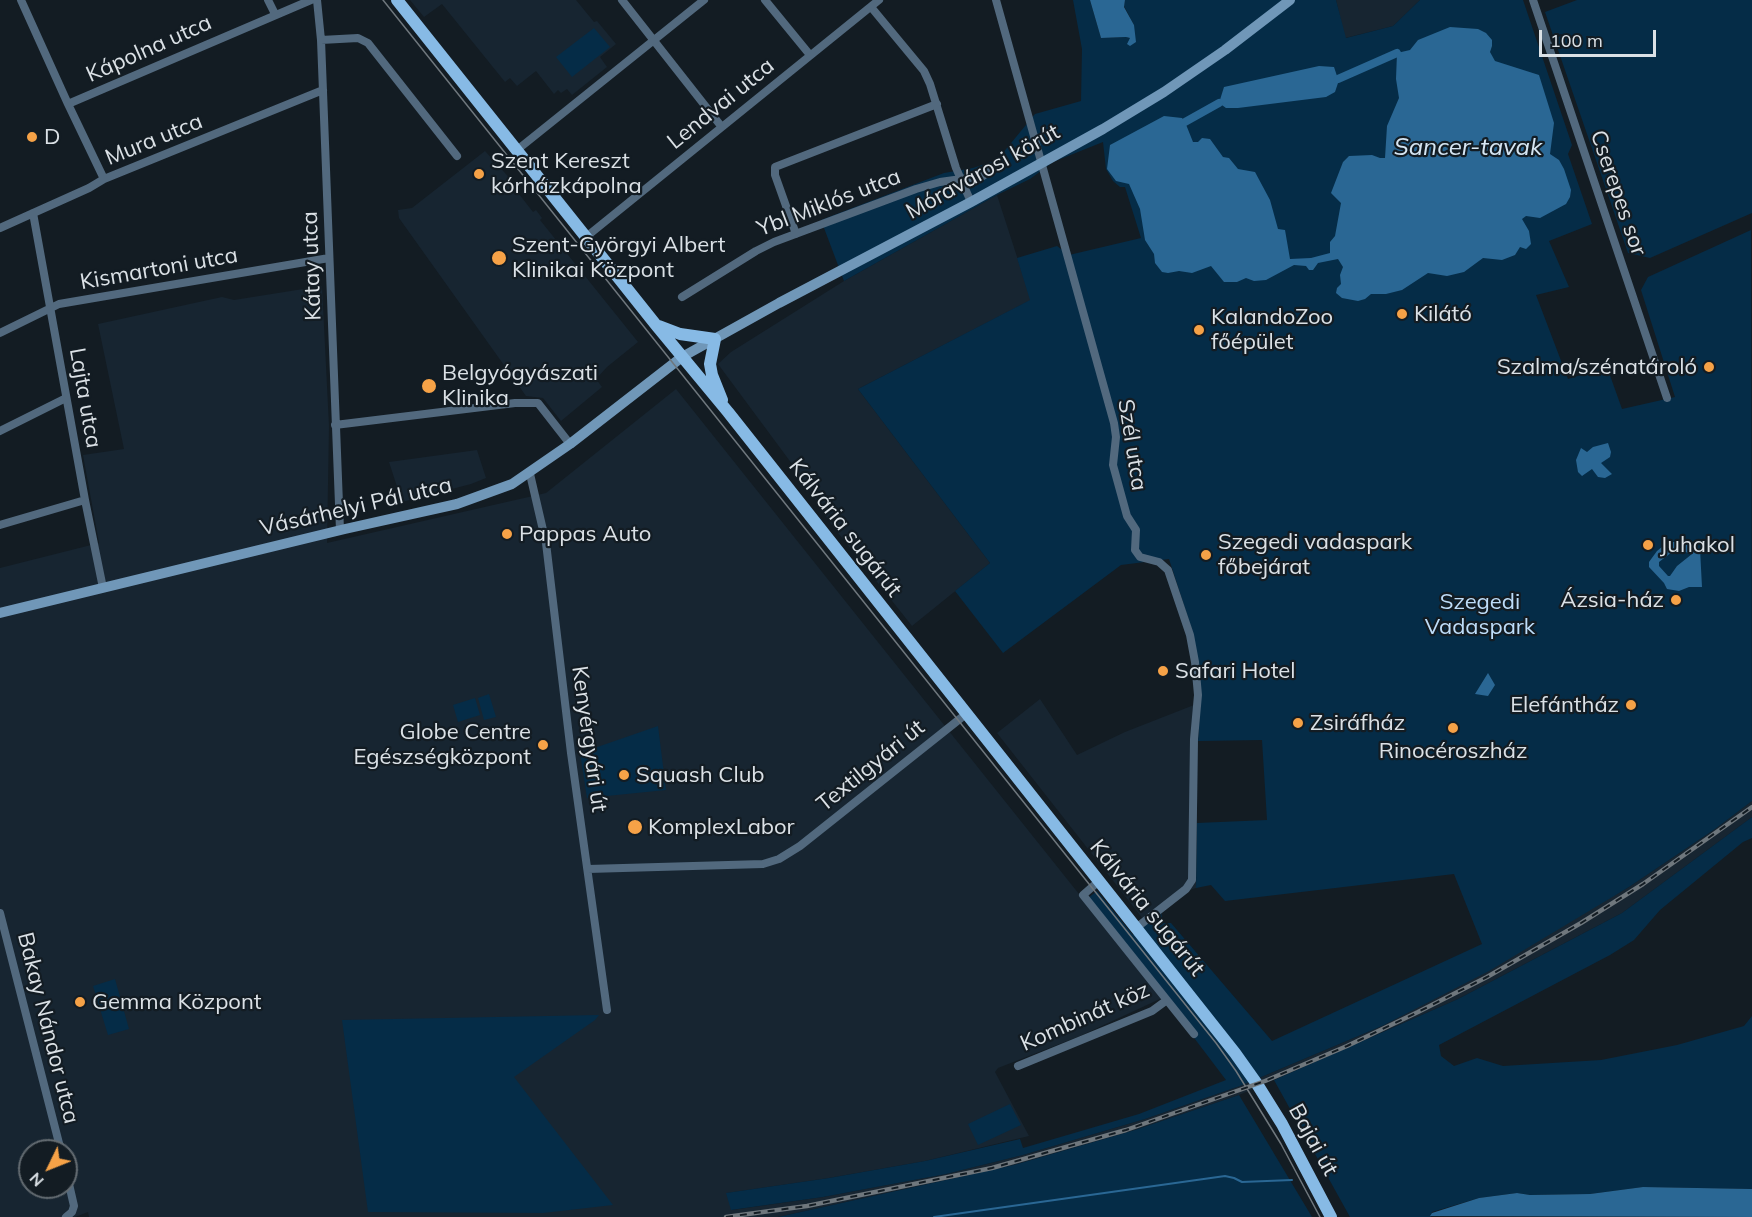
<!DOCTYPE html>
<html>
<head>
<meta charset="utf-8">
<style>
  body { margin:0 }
  #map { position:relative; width:1752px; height:1217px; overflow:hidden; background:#131c23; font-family:Mulish,sans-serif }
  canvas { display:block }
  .north { position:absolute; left:18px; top:1139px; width:60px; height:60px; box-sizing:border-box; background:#131c23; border:2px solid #636b71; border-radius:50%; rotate:227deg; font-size:16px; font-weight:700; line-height:24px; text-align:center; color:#dbe1e6 }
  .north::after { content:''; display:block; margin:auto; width:21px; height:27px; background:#f6a247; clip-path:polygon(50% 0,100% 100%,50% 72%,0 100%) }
  .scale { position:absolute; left:1539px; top:30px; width:117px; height:27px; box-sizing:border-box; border:3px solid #dbe1e6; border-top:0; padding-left:8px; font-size:18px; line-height:21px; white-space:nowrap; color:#dbe1e6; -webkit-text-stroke:4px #131c23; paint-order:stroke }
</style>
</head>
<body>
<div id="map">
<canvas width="1752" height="1217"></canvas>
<div class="north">N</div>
<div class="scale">100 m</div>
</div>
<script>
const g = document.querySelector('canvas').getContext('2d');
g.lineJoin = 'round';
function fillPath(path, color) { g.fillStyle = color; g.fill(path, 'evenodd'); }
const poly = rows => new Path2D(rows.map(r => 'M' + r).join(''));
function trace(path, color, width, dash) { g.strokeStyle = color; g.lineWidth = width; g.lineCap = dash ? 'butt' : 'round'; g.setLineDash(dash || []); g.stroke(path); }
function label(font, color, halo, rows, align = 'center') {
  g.font = font + ' Mulish,sans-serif'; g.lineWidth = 4.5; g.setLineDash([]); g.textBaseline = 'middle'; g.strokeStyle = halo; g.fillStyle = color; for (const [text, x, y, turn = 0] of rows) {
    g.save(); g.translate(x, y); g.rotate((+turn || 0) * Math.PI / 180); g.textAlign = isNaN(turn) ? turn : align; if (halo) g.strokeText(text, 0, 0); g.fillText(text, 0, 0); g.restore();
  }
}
fillPath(poly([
  [410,0,576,0,594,22,597,21,616,44,600,57,607,67,572,95,567,89,561,93,558,90,554,94,536,71,517,86,510,78,505,82,442,4,424,17],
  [1336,0,1420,0,1393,26,1345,38],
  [485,151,514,183,512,185,533,212,536,210,542,218,540,220,638,342,607,367,596,379,602,387,561,421,543,398,526,396,399,218,398,210,412,208],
  [997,195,1031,300,858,389,990,563,912,626,831,524,795,468,718,364,731,352,844,281],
  [322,286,329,426,327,543,546,493,676,389,1162,998,1080,1036,998,1068,995,1072,1029,1136,925,1161,829,1178,727,1193,732,1210,823,1197,946,1174,1023,1155,1145,1119,1240,1086,1382,1026,1629,887,1715,829,1752,801,1752,817,1622,913,1458,999,1239,1095,1135,1130,1014,1165,778,1217,89,1217,88,1212,75,1217,0,1217,0,568,99,543,83,455,124,449,98,324,222,297,234,300],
  [30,1151,66,1151,66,1187,30,1187],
  [477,450,486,478,471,484,402,502,389,462],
  [1040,699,1077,755,1125,732,1194,705,1198,744,1196,888,1186,891,1147,924,997,733]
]), '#172531');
fillPath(poly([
  [1073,0,1090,0,1101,38,1126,37,1130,38,1130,46,1134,25,1124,6,1125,0,1336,0,1346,38,1393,26,1420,0,1523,0,1572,145,1568,154,1592,224,1549,241,1569,287,1536,295,1568,379,1607,367,1622,409,1675,397,1641,290,1648,277,1751,230,1752,801,1715,829,1629,887,1489,971,1382,1026,1240,1086,1145,1119,1023,1155,946,1174,823,1197,731,1210,726,1193,829,1178,925,1161,1020,1139,1023,1148,1139,1114,1226,1080,1088,898,1097,891,1133,935,1161,912,1163,923,1171,923,1272,1041,1482,944,1454,874,1225,901,1211,885,1196,888,1197,823,1267,820,1262,740,1198,741,1201,695,1193,633,1169,559,1121,565,1003,653,955,591,990,563,858,389,1030,300,1017,258,1057,246,1069,255,1141,238,1125,187,1120,187,1113,181,1106,169,1103,142,1053,162,1030,179,997,195,844,281,821,220,944,173,973,168,997,160,1035,114,1081,101,1082,49],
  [1577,0,1752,0,1752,213,1650,258,1628,253,1545,12],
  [594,28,610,47,572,77,556,57],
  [489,694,496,717,484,720,478,698],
  [475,698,480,715,458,722,453,705],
  [658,726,666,790,587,798,580,753],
  [1752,817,1752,838,1743,842,1660,910,1634,940,1610,955,1439,1045,1441,1056,1454,1066,1477,1058,1503,1066,1601,1060,1677,1045,1744,1026,1752,1016,1752,1189,1643,1187,1590,1194,1530,1195,1517,1193,1479,1198,1432,1212,1431,1217,1350,1217,1274,1080,1458,999,1622,913],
  [115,979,129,1029,108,1035,93,986],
  [599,1015,595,1020,514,1077,613,1205,543,1213,368,1212,342,1020],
  [1239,1095,1312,1217,778,1217,1014,1165,1135,1130],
  [1010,1104,1021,1125,978,1145,968,1124]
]), '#052c47');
fillPath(poly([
  [1090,0,1125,0,1124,7,1134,25,1136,42,1130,46,1127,44,1130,38,1126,37,1101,38],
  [1450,27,1478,29,1486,33,1492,40,1492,46,1490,52,1495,61,1539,75,1554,123,1550,154,1559,160,1564,169,1571,190,1570,197,1566,204,1540,218,1526,216,1522,219,1529,231,1531,244,1526,249,1520,247,1515,255,1502,260,1483,258,1464,272,1447,276,1428,273,1402,290,1386,294,1371,294,1365,299,1358,301,1342,298,1336,293,1337,288,1341,284,1340,275,1343,267,1338,259,1318,263,1313,270,1309,270,1306,266,1294,265,1266,280,1254,281,1246,278,1237,282,1224,282,1211,266,1192,273,1179,271,1168,273,1162,272,1155,263,1154,254,1145,240,1140,209,1129,184,1116,181,1107,169,1110,145,1164,116,1182,118,1185,122,1193,142,1198,142,1202,138,1210,139,1223,157,1229,158,1238,169,1255,172,1270,200,1278,229,1285,230,1290,259,1311,258,1330,253,1330,242,1335,236,1341,203,1331,193,1343,162,1349,156,1372,155,1380,158,1385,158,1387,126,1399,98,1396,79,1397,53,1410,50,1418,40],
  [1319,66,1334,67,1337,76,1338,83,1335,92,1326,97,1238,108,1226,108,1219,103,1224,87],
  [1608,443,1611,452,1610,457,1601,463,1612,474,1605,478,1598,477,1592,469,1582,476,1578,472,1576,460,1581,448,1587,452,1593,447],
  [1668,542,1689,542,1700,549,1702,587,1689,587,1679,591,1667,589,1664,583,1649,567,1649,562,1657,551],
  [1676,549,1692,554,1677,566,1670,576,1668,576,1659,566,1659,562],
  [1488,673,1495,685,1488,696,1475,694],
  [1643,1187,1752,1189,1752,1217,1430,1216,1432,1213,1479,1198,1517,1193,1530,1195,1590,1194]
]), '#2a6794');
trace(poly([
  [934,1217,1225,1176,1234,1178,1242,1182,1292,1180]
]), '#2a6794', 2);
trace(poly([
  [1338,79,1397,53],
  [1185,122,1219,103]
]), '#2a6794', 8);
trace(poly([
  [21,0,68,104,104,179],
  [268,0,275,14],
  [317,0,321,40,340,530],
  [622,0,721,126],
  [765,0,810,55],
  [996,0,1114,423,1116,437,1113,465,1127,516,1136,530,1135,550,1140,557,1159,562,1168,570,1190,635,1195,662,1198,695,1194,739,1192,880,1186,889,1136,928],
  [1533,0,1667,398],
  [871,7,924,71,930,84,956,168,971,202],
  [321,40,358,38,368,43,457,156],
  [68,104,311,0],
  [517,150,704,0],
  [33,213,85,500,103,588],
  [0,228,89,188,104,179,323,90],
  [796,234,775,175,775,167,937,104],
  [586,237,879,0],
  [682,297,756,251,774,242,916,189,940,182,983,176,997,166],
  [0,333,59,304,329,258],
  [335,425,515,403,538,403,570,444],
  [0,431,66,398],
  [530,474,546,543,571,753,607,1010],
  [0,525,85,500],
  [588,869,763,864,779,859,800,846,966,714],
  [1099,881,1083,895,1194,1034],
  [0,913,61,1151],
  [1018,1066,1152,1011,1167,1000],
  [66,1217,72,1212,74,1206,66,1171]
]), '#52697e', 8);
trace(poly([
  [0,613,345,529,457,504,512,484,570,444,682,357,779,303,971,202,1103,129,1164,92,1225,50,1290,0]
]), '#7097b8', 10);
trace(poly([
  [397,0,656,325,728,412,1235,1053,1257,1084,1282,1124,1331,1217],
  [659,326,680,334,715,339,710,364,712,375,722,400]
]), '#87bae5', 12);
trace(poly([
  [383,0,1216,1043,1236,1071,1281,1144,1320,1217]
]), '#6f777d', 1.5);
const rail = poly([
  [726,1217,807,1206,992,1168,1126,1130,1265,1081,1347,1046,1418,1012,1487,977,1581,923,1643,884,1752,807]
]);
trace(rail, '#6f777d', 4.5);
trace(rail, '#131c23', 2, [7]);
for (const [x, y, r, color] of [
  [32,137,6,"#f6a247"],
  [479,174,6,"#f6a247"],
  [499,258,8,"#f6a247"],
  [1402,314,6,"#f6a247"],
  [1199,330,6,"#f6a247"],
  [1709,367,6,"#f6a247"],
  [429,386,8,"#f6a247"],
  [507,534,6,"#f6a247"],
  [1648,545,6,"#f6a247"],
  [1206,555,6,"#f6a247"],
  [1676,600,6,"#f6a247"],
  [1163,671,6,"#f6a247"],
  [1631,705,6,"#f6a247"],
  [1298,723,6,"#f6a247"],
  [1453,728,6,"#f6a247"],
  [543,745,6,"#f6a247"],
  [624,775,6,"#f6a247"],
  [635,827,8,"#f6a247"],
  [80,1002,6,"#f6a247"]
]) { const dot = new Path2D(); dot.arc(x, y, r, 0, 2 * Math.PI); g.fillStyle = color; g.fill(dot); trace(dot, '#131c23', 2); }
label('22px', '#dbe1e6', '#131c23', [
  ["Kápolna utca",149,49,-24],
  ["Lendvai utca",721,104,-39],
  ["Mura utca",154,140,-22],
  ["Móravárosi körút",983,172,-29],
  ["Cserepes sor",1618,193,71],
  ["Ybl Miklós utca",829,203,-21],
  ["Kátay utca",312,266,-92],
  ["Kismartoni utca",159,269,-10],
  ["Lajta utca",85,398,80],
  ["Szél utca",1132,445,81],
  ["Vásárhelyi Pál utca",356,507,-13],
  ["Kálvária sugárút",845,528,52],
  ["Kenyérgyári út",589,739,82],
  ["Textilgyári út",871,766,-39],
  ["Kálvária sugárút",1147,908,51],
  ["Kombinát köz",1085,1017,-24],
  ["Bakay Nándor utca",48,1028,76],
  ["Bajai út",1313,1140,61]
]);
label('22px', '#dbe1e6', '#131c23', [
  ["D",44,137],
  ["Szent Kereszt",491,161],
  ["kórházkápolna",491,186],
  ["Szent-Györgyi Albert",512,245],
  ["Klinikai Központ",512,270],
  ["Kilátó",1414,314],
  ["KalandoZoo",1211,317],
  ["főépület",1211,342],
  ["Szalma/szénatároló",1697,367,"right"],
  ["Belgyógyászati",442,373],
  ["Klinika",442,398],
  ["Pappas Auto",519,534],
  ["Szegedi vadaspark",1218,542],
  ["főbejárat",1218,567],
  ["Juhakol",1660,545],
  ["Ázsia-ház",1664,600,"right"],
  ["Safari Hotel",1175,671],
  ["Elefántház",1619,705,"right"],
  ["Zsiráfház",1310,723],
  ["Globe Centre",531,732,"right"],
  ["Egészségközpont",531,757,"right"],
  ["Rinocéroszház",1453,751,"center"],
  ["Squash Club",636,775],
  ["KomplexLabor",648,827],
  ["Gemma Központ",92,1002]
], 'left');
label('22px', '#beddf9', '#131c23', [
  ["Szegedi",1480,602],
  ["Vadaspark",1480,627]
]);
label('italic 24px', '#d6e6f3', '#131c23', [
  ["Sancer-tavak",1468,148]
]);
</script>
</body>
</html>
